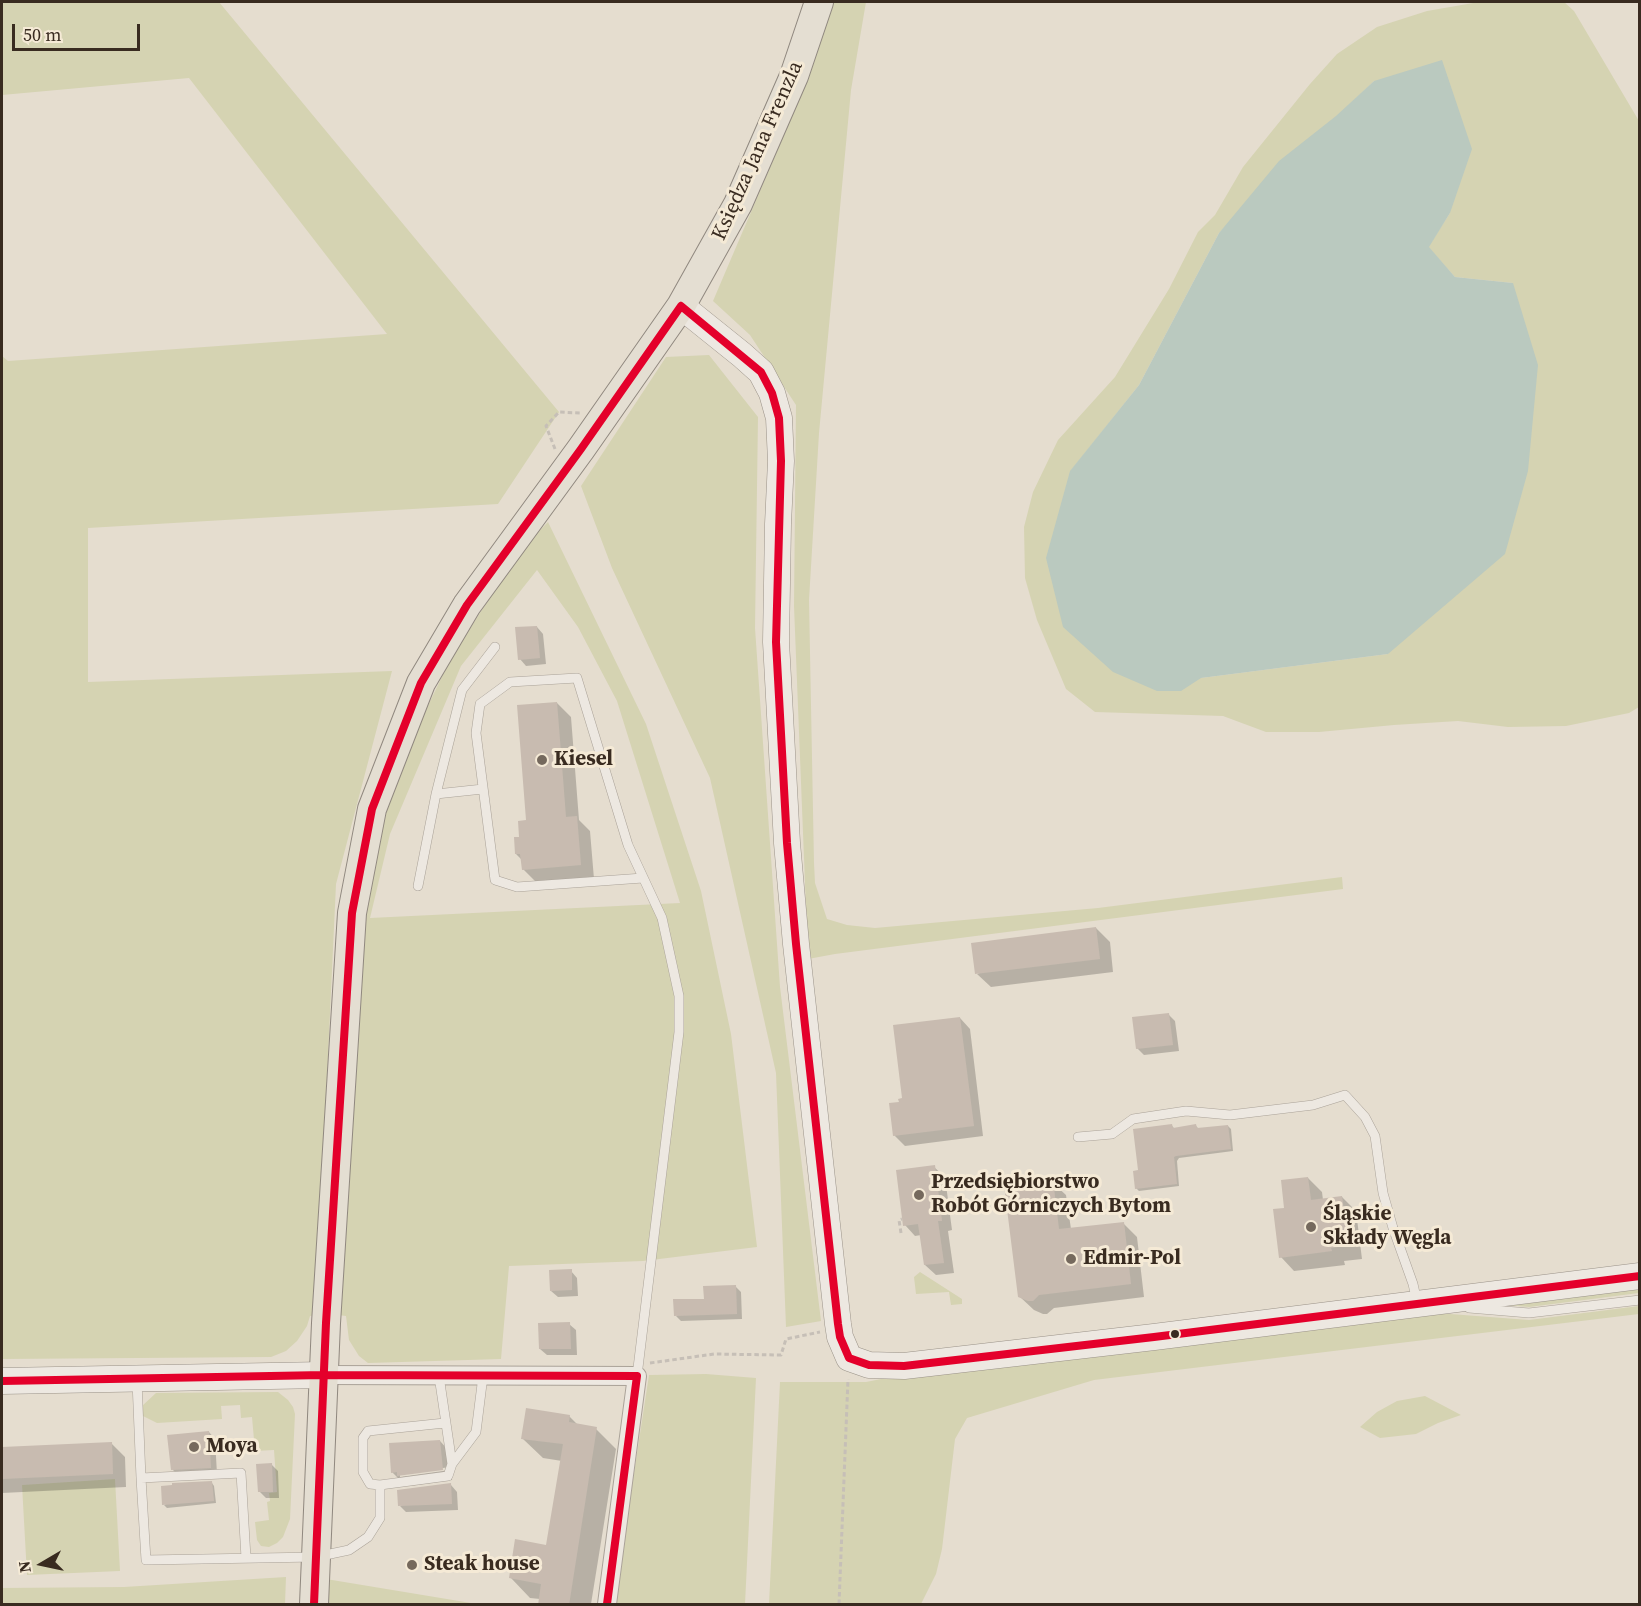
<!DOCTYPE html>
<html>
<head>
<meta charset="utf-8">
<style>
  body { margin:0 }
  #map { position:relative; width:1641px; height:1606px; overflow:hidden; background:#e5ddcf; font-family:"Source Serif 4",serif }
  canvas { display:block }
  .frame { position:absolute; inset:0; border:3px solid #392b20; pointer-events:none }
  .north { position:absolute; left:12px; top:1534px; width:60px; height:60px; -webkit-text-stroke:4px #f5ead6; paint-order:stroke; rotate:261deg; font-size:16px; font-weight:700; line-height:24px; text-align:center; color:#392b20 }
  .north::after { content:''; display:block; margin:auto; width:21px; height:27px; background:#392b20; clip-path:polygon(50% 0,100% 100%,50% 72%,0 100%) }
  .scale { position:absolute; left:12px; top:24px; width:128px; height:27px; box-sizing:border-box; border:3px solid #392b20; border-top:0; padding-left:8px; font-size:18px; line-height:21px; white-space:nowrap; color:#392b20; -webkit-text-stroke:4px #f5ead6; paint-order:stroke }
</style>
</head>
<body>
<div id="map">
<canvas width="1641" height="1606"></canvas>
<div class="frame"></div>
<div class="north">N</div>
<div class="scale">50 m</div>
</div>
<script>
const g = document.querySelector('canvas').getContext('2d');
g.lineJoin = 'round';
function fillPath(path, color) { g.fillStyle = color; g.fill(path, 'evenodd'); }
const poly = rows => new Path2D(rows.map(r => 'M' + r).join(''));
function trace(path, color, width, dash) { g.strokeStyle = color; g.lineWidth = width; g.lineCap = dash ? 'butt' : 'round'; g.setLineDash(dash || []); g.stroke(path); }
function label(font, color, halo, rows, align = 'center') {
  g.font = font + ' "Source Serif 4",serif'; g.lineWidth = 6; g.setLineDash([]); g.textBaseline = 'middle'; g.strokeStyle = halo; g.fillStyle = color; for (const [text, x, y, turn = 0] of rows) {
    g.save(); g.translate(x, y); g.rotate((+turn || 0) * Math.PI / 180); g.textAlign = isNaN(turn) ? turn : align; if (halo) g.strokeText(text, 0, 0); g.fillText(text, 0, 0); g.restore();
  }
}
fillPath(poly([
  [2,2,219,2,559,412,498,504,88,528,88,682,392,671,336,884,316,1315,310,1316,307,1326,297,1341,286,1351,271,1357,2,1359,2,356,8,361,387,334,189,78,2,95],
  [830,2,866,2,851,90,819,433,809,600,814,863,815,883,827,919,847,925,875,928,1098,908,1342,877,1343,889,835,954,808,959,794,606,796,405,750,335,713,301,789,123],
  [1479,2,1564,2,1574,11,1639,121,1639,707,1629,713,1566,726,1508,727,1458,721,1394,725,1319,732,1266,732,1223,716,1095,712,1066,689,1037,620,1025,578,1024,527,1033,492,1058,440,1115,377,1169,289,1198,232,1215,215,1243,167,1310,84,1337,54,1377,27,1427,11],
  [1374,81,1450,213,1428,247,1455,277,1513,283,1388,654,1201,678,1070,472,1139,385,1219,233],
  [709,355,758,417,755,628,780,987,821,1321,786,1327,776,1073,710,778,612,568,581,486,666,357],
  [548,522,646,724,701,891,731,1034,757,1247,643,1261,509,1266,501,1359,368,1363,359,1356,349,1340,346,1316,338,1315,363,917,378,827,408,747,451,658,521,549],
  [537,570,578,627,617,701,680,903,370,918,390,834,461,666],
  [920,1272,962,1299,962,1304,951,1305,949,1292,916,1294,914,1277],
  [1639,1286,1639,1293,1529,1307,1507,1305],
  [1639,1306,1639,1314,1094,1380,967,1418,955,1439,942,1549,936,1574,921,1604,769,1604,780,1382,866,1382,906,1374,1424,1312,1529,1320],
  [706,1374,756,1378,745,1604,614,1604,649,1375],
  [278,1392,288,1400,293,1407,295,1414,290,1519,283,1537,277,1543,269,1547,261,1546,257,1540,255,1522,269,1520,267,1502,270,1501,269,1493,277,1492,274,1450,255,1451,252,1417,241,1418,240,1405,221,1406,222,1419,157,1423,143,1416,141,1411,142,1406,156,1393],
  [1425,1396,1461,1415,1438,1423,1416,1434,1380,1438,1360,1427,1377,1412,1397,1401],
  [115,1479,120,1571,27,1575,22,1485],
  [286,1577,285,1604,2,1604,2,1588,124,1587],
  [326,1579,477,1604,326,1604]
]), '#d5d3b2');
fillPath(poly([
  [1442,60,1472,149,1450,213,1429,247,1455,277,1513,283,1538,365,1528,471,1505,554,1388,654,1201,678,1181,691,1157,691,1113,672,1063,627,1046,558,1070,471,1139,385,1219,233,1279,161,1336,116,1374,81]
]), '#bac9bf');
fillPath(poly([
  [537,627,543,634,546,664,526,666,520,659],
  [557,703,571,717,579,820,590,831,594,879,537,883,523,869,522,860,516,854,528,821],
  [1096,928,1110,942,1113,972,991,987,977,974],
  [1169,1015,1175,1021,1179,1051,1144,1055,1137,1048],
  [960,1018,970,1029,983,1136,905,1146,894,1135,900,1103],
  [1172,1126,1175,1129,1196,1126,1199,1129,1228,1126,1231,1129,1233,1151,1179,1158,1177,1161,1179,1186,1139,1191,1136,1188,1140,1171],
  [934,1167,945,1177,952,1230,948,1231,954,1273,936,1275,925,1265,921,1235,915,1236,905,1225],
  [1308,1178,1322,1192,1323,1200,1342,1197,1356,1211,1362,1259,1344,1261,1345,1265,1294,1271,1281,1257,1286,1209],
  [1052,1182,1066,1195,1071,1229,1123,1223,1137,1237,1144,1297,1054,1308,1047,1314,1043,1314,1034,1310,1019,1296],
  [571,1271,577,1278,578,1296,558,1297,551,1291],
  [735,1286,741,1292,742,1319,681,1321,676,1316],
  [569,1324,576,1330,577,1355,547,1355,540,1349],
  [569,1416,578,1425,596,1429,616,1449,591,1604,539,1604,540,1599,530,1598,511,1578,548,1546,562,1461,543,1458,523,1439],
  [209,1432,215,1439,217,1474,179,1476,172,1469],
  [440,1441,450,1452,452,1480,409,1486,402,1482,392,1472],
  [450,1467,450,1470,400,1477,400,1474],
  [111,1443,125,1457,126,1487,2,1493,2,1449],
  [271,1464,278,1471,279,1498,266,1498,259,1491],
  [212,1483,214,1486,216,1503,167,1508,164,1505],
  [451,1485,457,1492,458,1510,406,1512,400,1506]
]), '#0003');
fillPath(poly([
  [537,626,540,658,518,660,515,627],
  [557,702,566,817,577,816,581,865,522,870,520,854,515,854,514,837,519,837,518,821,526,820,517,705],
  [1096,927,1100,959,975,974,971,943],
  [1169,1013,1173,1045,1136,1049,1132,1017],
  [960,1017,974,1126,893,1136,889,1103,899,1102,898,1099,902,1098,893,1025],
  [1172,1124,1173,1128,1196,1124,1197,1128,1228,1125,1231,1149,1176,1156,1174,1157,1177,1184,1135,1189,1133,1171,1138,1170,1133,1129],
  [935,1165,942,1221,938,1221,944,1263,924,1265,918,1224,903,1226,896,1170],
  [1308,1177,1311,1200,1342,1196,1349,1245,1331,1248,1332,1251,1279,1258,1273,1209,1284,1208,1281,1180],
  [1053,1180,1059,1229,1124,1222,1131,1284,1039,1295,1033,1301,1028,1301,1018,1297,1004,1185],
  [572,1269,572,1290,550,1291,549,1270],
  [736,1285,737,1314,674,1316,673,1299,704,1299,703,1286],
  [570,1322,571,1349,539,1349,538,1323],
  [526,1408,570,1415,569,1422,597,1427,569,1605,538,1605,541,1584,509,1578,515,1539,546,1545,563,1444,521,1439],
  [209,1431,211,1468,171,1470,167,1435],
  [440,1440,443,1470,397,1476,397,1472,391,1473,389,1443],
  [112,1442,113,1474,2,1479,2,1447],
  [272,1463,273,1492,258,1492,256,1464],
  [212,1481,214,1501,162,1505,161,1486,172,1485,172,1483],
  [451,1483,452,1504,398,1506,397,1490]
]), '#c8bbb0');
const lane = poly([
  [436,794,483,789],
  [418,886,436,794,462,690,495,647],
  [1078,1137,1112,1134,1133,1119,1186,1111,1230,1115,1313,1105,1345,1095,1365,1117,1375,1136,1383,1193,1393,1228,1413,1284,1417,1302],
  [1469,1308,1529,1313,1640,1300],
  [637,1376,679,1032,679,996,662,918,628,845,577,678,510,682,480,704,476,733,495,880,517,887,643,878],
  [137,1381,141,1478,146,1560,316,1557,349,1550,368,1537,380,1518,380,1485,448,1476,452,1464,439,1376],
  [452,1464,476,1432,483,1376],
  [141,1478,241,1473,246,1558],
  [380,1485,370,1484,363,1472,363,1438,368,1431,445,1423]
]);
const street = poly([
  [324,1375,637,1376,607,1604]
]);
const secondary = poly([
  [681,306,742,355,761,372,772,393,779,418,781,461,778,524,776,642,787,843,796,944,838,1324,840,1337,849,1358,869,1365,904,1366,1154,1337,1640,1276],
  [2,1381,324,1375]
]);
const primary = poly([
  [314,1604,326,1323,352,913,372,809,421,683,467,605,581,449,681,306,738,204,794,76,819,2]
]);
trace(lane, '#aaa298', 10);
trace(street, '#aaa298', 20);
trace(secondary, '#9a9288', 27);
trace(primary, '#90887f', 30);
trace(poly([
  [555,449,546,426,559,412,580,413],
  [901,1233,899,1220,902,1219],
  [650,1363,714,1354,781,1355,786,1339,820,1332],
  [839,1604,848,1379]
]), '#c6bfb7', 3, [4.5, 3]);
trace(lane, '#ede8e1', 9);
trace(street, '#ede8e1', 18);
trace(secondary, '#ede8e1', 26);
trace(primary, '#e4ded2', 28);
trace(poly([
  [681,306,761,372,772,393,779,418,781,461,776,642,787,843,796,944,838,1324,840,1337,849,1358,869,1365,904,1366,1154,1337,1640,1276],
  [2,1381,324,1375,637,1376],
  [314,1604,326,1323,352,913,372,809,421,683,467,605,581,449,681,306],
  [607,1604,637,1376]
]), '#e4002b', 8);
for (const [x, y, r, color] of [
  [542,760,6,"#75695d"],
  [919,1195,6,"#75695d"],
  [1311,1227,6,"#75695d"],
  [1071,1259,6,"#75695d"],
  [1175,1334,5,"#392b20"],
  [194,1447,6,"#75695d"],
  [412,1565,6,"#75695d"]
]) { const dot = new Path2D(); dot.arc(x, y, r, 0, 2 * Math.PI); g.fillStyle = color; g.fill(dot); trace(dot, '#f5ead6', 2); }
label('21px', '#392b20', '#f5ead6', [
  ["Księdza Jana Frenzla",758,151,-66]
]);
label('bold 21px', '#392b20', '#f5ead6', [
  ["Kiesel",554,760],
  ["Przedsiębiorstwo",931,1183],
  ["Robót Górniczych Bytom",931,1207],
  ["Śląskie",1323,1215],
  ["Składy Węgla",1323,1239],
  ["Edmir-Pol",1083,1259],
  ["Moya",206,1447],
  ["Steak house",424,1565]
], 'left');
</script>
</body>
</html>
